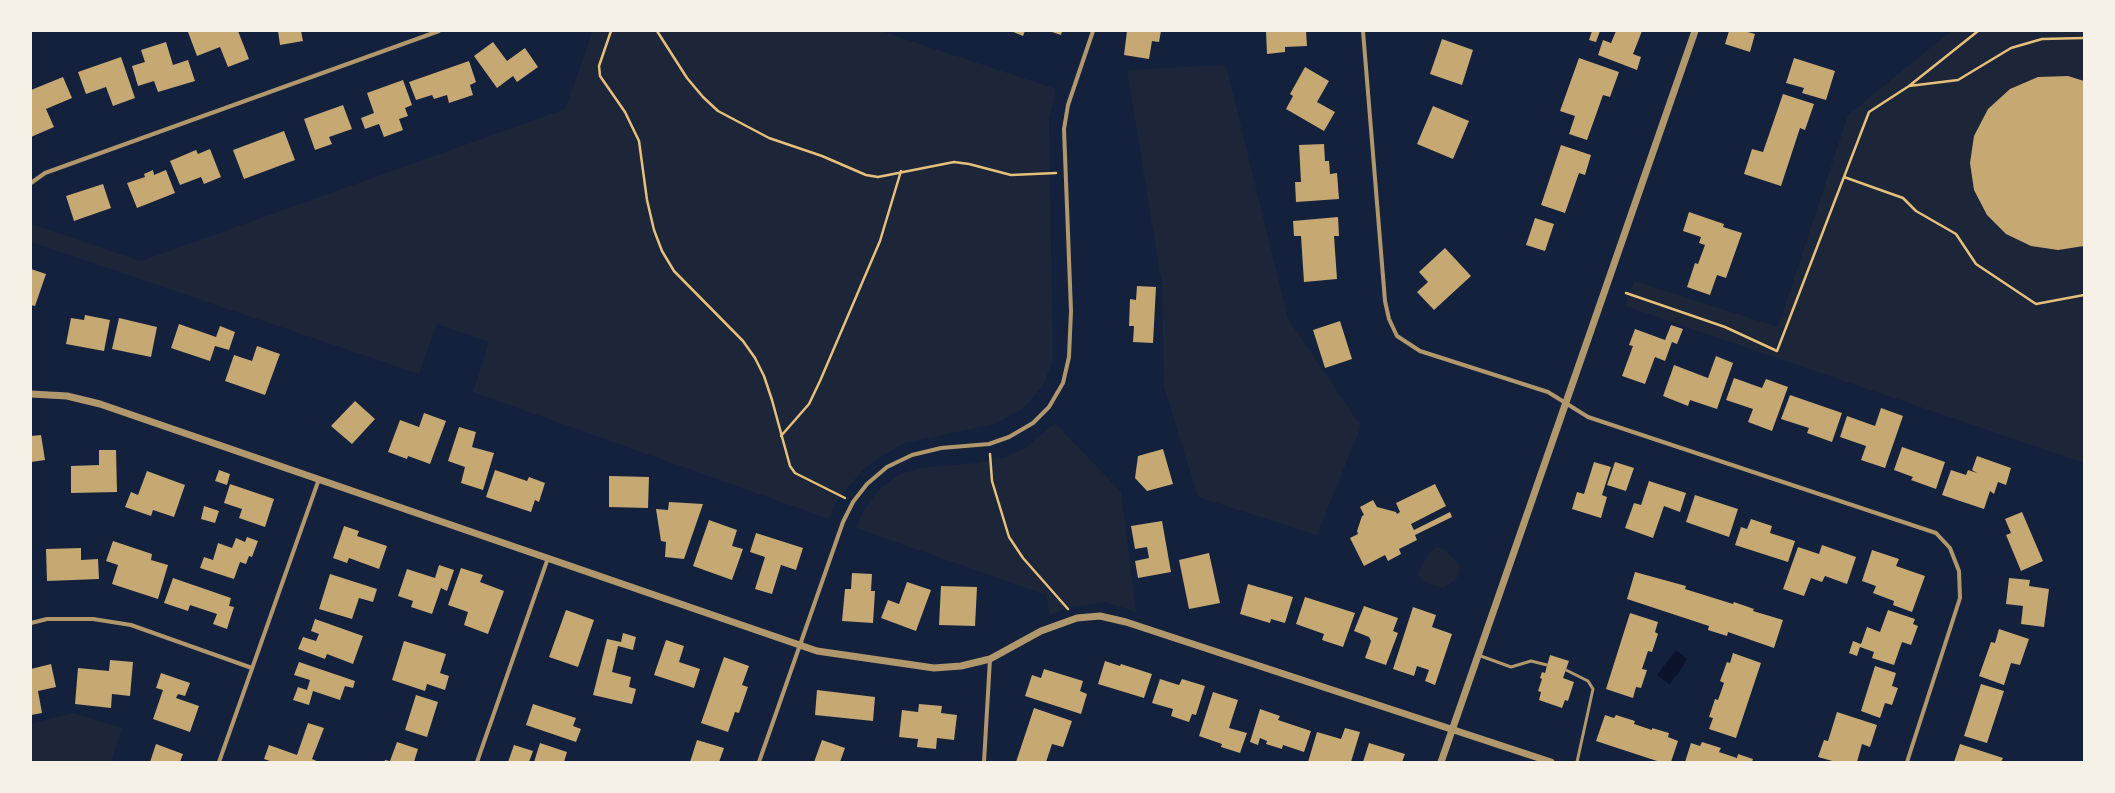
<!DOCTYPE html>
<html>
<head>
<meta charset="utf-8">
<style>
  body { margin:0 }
  #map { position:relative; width:2115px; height:793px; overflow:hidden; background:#14213d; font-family:"Space Grotesk",sans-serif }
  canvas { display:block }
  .frame { position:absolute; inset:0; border:32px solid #f6f1e7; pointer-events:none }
</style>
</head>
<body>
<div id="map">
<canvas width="2115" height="793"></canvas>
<div class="frame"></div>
</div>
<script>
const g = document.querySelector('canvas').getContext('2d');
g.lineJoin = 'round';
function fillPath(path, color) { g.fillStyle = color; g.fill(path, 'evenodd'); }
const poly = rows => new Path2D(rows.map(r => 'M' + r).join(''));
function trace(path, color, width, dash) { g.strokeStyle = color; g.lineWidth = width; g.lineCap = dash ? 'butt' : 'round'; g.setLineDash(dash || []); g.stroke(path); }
fillPath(poly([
  [593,31,881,31,1056,89,1049,120,1053,360,1044,383,1025,407,996,424,904,443,879,458,861,472,835,503,829,519,473,392,489,342,437,324,419,374,31,242,31,224,141,261,565,109],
  [1951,31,2084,31,2084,463,1625,306,1634,281,1778,327,1848,115],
  [1226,65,1288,319,1361,426,1317,535,1198,497,1164,387,1162,286,1127,70],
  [1055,423,1121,492,1136,612,1105,602,1068,608,1050,615,1046,595,856,528,863,512,877,492,898,475,920,468,977,463,1005,457,1024,449],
  [1437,547,1446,551,1459,565,1460,571,1457,578,1444,588,1428,584,1422,580,1418,574,1429,553],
  [73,713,122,728,111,762,31,762,31,724]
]), '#1d2539');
fillPath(poly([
  [1676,650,1687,659,1678,674,1669,684,1657,675]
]), '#0b132b');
fillPath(poly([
  [191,31,238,31,249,59,228,67,220,47,197,56,188,32],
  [278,31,301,31,303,41,280,45],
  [1011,31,1025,31,1023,36],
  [1049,31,1062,31,1061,35],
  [1127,31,1161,31,1159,42,1152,41,1149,59,1124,55],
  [1266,31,1306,31,1307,46,1285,47,1285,52,1267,54],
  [1592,31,1600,31,1596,42,1589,40],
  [1616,31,1642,31,1633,54,1641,57,1637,70,1598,55,1603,40,1611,43],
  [1729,31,1744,31,1755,34,1750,52,1725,44],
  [1442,39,1473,50,1462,85,1430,74],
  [166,42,173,65,188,60,195,81,158,92,154,81,138,86,132,66,145,62,141,50],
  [493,42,507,61,525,48,538,67,517,82,513,76,497,88,474,56],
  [121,57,135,98,113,106,106,87,86,94,78,72],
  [1579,58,1619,72,1610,97,1603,95,1587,140,1569,134,1575,116,1560,111],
  [1794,58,1835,71,1826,100,1802,93,1804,88,1786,83],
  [469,61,476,82,470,85,473,95,449,103,447,95,434,99,432,95,416,100,409,82],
  [1305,67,1329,81,1317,102,1335,112,1324,131,1286,109,1293,96,1290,94],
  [2068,76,2084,81,2084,246,2058,250,2031,246,2006,234,1987,215,1974,190,1970,163,1974,136,1988,109,2010,89,2038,77],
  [63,77,72,98,46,109,54,127,31,137,31,90],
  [403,80,412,105,405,108,408,116,399,119,403,130,384,137,379,124,365,129,361,118,374,113,367,93],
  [1783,94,1814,104,1805,130,1800,128,1781,186,1744,174,1752,149,1763,152],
  [343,105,352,129,329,137,332,144,315,150,304,119],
  [1433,106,1469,121,1453,159,1417,144],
  [284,131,295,160,244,179,233,150],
  [1324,144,1325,161,1329,161,1330,174,1337,173,1339,199,1296,202,1295,182,1301,182,1299,145],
  [1561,145,1591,155,1585,175,1579,173,1565,213,1541,205],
  [210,149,221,177,204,184,201,177,180,185,170,161,196,150,198,154],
  [153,170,154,175,166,170,175,193,137,208,127,183,145,177,144,174],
  [103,184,111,208,74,221,66,196],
  [1689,212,1724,224,1723,227,1742,233,1726,278,1717,275,1710,295,1687,287,1695,263,1698,264,1705,245,1699,243,1701,237,1683,231],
  [1338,217,1339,236,1334,236,1337,279,1304,282,1301,236,1294,236,1293,221],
  [1535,218,1554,224,1545,251,1526,245],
  [1445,248,1471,276,1434,310,1417,292,1428,282,1419,272],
  [31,269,46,274,35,306,31,305],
  [1137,286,1156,287,1153,343,1133,342,1134,326,1129,326,1130,299,1136,300],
  [85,315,110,320,104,351,66,344,71,318,84,320],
  [119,318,157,327,151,357,112,349],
  [1340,321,1352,359,1325,368,1313,330],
  [179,324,216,337,220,326,235,332,229,350,215,346,210,361,171,348],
  [1671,325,1683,329,1677,344,1672,342,1665,361,1655,357,1645,384,1622,376,1633,346,1629,345,1635,329,1665,340],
  [257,346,280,354,265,395,225,381,234,355,252,361],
  [1716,356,1733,363,1717,409,1690,400,1688,406,1663,396,1674,365,1708,378],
  [1734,378,1762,388,1766,379,1788,387,1772,431,1748,422,1753,409,1726,400],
  [1790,395,1842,413,1832,442,1807,433,1809,428,1781,419],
  [355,401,375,419,352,444,331,426],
  [1881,408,1903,416,1885,468,1861,460,1866,446,1840,437,1847,416,1875,426],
  [424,413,446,421,430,464,408,456,407,459,388,452,400,420,419,427],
  [459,427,476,432,472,447,494,453,483,490,461,483,465,467,448,461],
  [41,435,45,460,31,462,31,436],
  [1902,447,1945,462,1936,489,1911,480,1913,477,1894,470],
  [1163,449,1173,484,1147,491,1135,478,1138,456],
  [99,450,116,450,117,492,71,493,71,466,99,465],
  [1977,456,2011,468,2006,485,1998,482,1994,494,1990,491,1984,509,1942,495,1951,470,1966,475,1968,470,1977,473,1972,470],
  [1594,462,1611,467,1602,495,1607,497,1601,518,1572,509,1577,492,1584,494],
  [1615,462,1634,468,1626,491,1607,485],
  [219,470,230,474,227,485,215,481],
  [495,470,527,481,529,477,545,483,539,502,535,500,531,512,486,497],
  [147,471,185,485,174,517,153,510,151,516,125,507,131,492,138,495],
  [609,476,649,477,648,508,609,507],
  [1649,481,1686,493,1680,512,1664,506,1653,538,1625,528,1634,503,1641,505],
  [230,484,274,499,265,527,239,518,242,509,224,503],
  [1435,484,1446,506,1411,524,1414,530,1450,512,1452,517,1415,535,1417,540,1399,549,1401,554,1388,561,1385,555,1364,566,1350,538,1358,534,1357,531,1362,516,1364,515,1360,507,1373,500,1377,507,1396,512,1397,514,1400,512,1396,503],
  [1695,495,1738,509,1729,537,1686,522],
  [669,502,703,504,684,559,665,557,666,542,661,541,656,509,668,510],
  [204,506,219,511,215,523,201,519],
  [2022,512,2043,561,2021,571,2006,535,2011,533,2005,519],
  [1751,519,1772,526,1770,533,1795,541,1788,562,1735,545,1741,527,1747,529],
  [709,520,737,530,732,546,743,549,732,580,693,566],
  [1162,521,1171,572,1138,578,1135,561,1149,558,1147,547,1135,549,1131,526],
  [344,526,359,531,357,536,387,546,379,569,349,558,347,563,333,558],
  [756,533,803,548,796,570,781,565,772,594,755,589,765,557,750,552],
  [247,537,258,541,252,557,249,556,246,564,240,562,234,579,200,568,204,557,213,560,218,543,232,548,236,538,245,542],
  [113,541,152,554,151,560,168,565,158,599,112,584,118,565,106,561],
  [1822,545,1856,557,1847,584,1825,576,1822,582,1811,578,1804,596,1783,589,1798,547,1819,554],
  [81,548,81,560,98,559,99,579,47,581,46,549],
  [1872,550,1899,559,1896,566,1925,576,1912,612,1893,605,1894,601,1873,593,1876,586,1862,581],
  [1209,553,1220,603,1189,609,1179,560],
  [439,565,454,570,447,591,441,588,432,614,411,607,413,601,398,596,407,569,435,578],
  [461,568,483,575,480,582,504,591,488,634,464,625,468,612,448,605],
  [1635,572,1686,586,1685,589,1733,604,1734,602,1754,609,1753,611,1783,620,1774,648,1728,632,1727,636,1708,630,1709,626,1627,599],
  [852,573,872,574,871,591,875,591,873,623,842,621,845,589,851,589],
  [330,574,377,589,373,602,359,598,352,619,319,609],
  [173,578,231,598,229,606,234,607,227,629,213,624,217,614,190,605,188,611,164,603],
  [2009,578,2030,580,2029,586,2049,589,2044,627,2021,624,2023,606,2006,604],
  [907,582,931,590,916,631,881,618,888,600,899,604],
  [1248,584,1293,597,1285,623,1271,619,1270,623,1240,614],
  [941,586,977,587,975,626,939,625],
  [1305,597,1355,613,1343,647,1322,640,1324,634,1296,624],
  [1364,606,1398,618,1393,631,1398,633,1386,665,1365,658,1371,641,1369,637,1354,631],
  [1413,607,1436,615,1432,627,1452,634,1435,685,1425,681,1429,670,1417,666,1414,676,1393,669],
  [566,610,594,620,578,667,549,657],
  [1888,610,1915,619,1913,624,1918,626,1911,645,1902,642,1894,665,1872,658,1874,652,1860,647,1857,656,1849,653,1853,641,1861,644,1867,627,1880,632],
  [1630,613,1658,622,1655,632,1658,634,1652,652,1648,651,1642,669,1647,670,1641,688,1636,687,1633,698,1606,689],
  [315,619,363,636,353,664,327,654,325,659,298,649,303,637,316,641,319,634,311,631],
  [1999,629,2029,639,2020,665,2011,663,2004,685,1979,676,1991,642,1995,643],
  [623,633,636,637,633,650,618,646,612,672,631,677,629,687,636,689,632,704,593,695,607,639,621,642],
  [666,640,684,646,679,662,700,669,694,688,654,675],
  [404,641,446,654,440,673,449,676,445,690,427,684,425,691,392,680],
  [1733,653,1761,663,1736,738,1709,729,1713,718,1709,717,1715,699,1718,700,1724,683,1720,681,1727,662,1730,663],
  [1550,655,1569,661,1563,678,1574,682,1568,701,1565,700,1562,708,1539,700,1541,692,1538,691,1542,679,1540,678,1542,672,1545,673],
  [724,657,749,666,742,685,748,687,739,713,735,712,728,732,701,723],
  [110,660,133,662,130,696,112,694,111,708,75,704,78,668,109,671],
  [1105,661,1120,666,1121,664,1152,674,1144,698,1098,684],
  [299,662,355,681,353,688,345,686,340,700,313,691,309,705,293,700,298,687,307,690,310,680,294,675],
  [51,664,56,687,38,691,42,713,31,715,31,669],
  [1875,666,1896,673,1892,686,1898,688,1892,705,1885,703,1880,718,1861,711],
  [1044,669,1083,681,1080,691,1087,694,1081,714,1025,696,1032,675,1041,678],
  [161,673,190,683,185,696,178,694,176,698,199,706,190,732,153,719,163,690,156,688],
  [1160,679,1179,685,1182,679,1205,686,1196,715,1192,714,1189,722,1171,716,1173,709,1152,703],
  [1981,684,2004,691,1987,743,1964,736],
  [817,690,875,697,873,721,815,715],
  [1213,692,1238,700,1229,728,1247,733,1240,753,1221,747,1222,744,1199,736],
  [416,695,438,702,427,737,405,730],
  [533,704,576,718,573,726,581,729,576,742,526,725],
  [919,704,942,706,941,713,957,715,954,740,937,738,936,749,917,747,918,739,899,737,902,710,918,712],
  [1034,708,1072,721,1063,747,1052,744,1046,762,1016,762],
  [1260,709,1280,716,1278,720,1311,731,1304,752,1283,745,1282,749,1266,744,1267,741,1260,738,1258,745,1250,742],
  [1837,712,1877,725,1870,747,1862,744,1857,762,1836,762,1818,757,1824,740,1828,741],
  [1605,715,1614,718,1616,715,1635,721,1634,724,1652,730,1652,728,1669,733,1668,737,1678,741,1671,762,1660,762,1596,741],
  [308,723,324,728,312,759,319,762,273,762,264,759,269,745,297,755],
  [1345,728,1360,732,1351,762,1308,762,1317,732,1341,739],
  [697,740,724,748,719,762,690,762],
  [822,740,845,748,840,762,814,762],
  [397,742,418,749,414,762,384,762,385,760,390,761],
  [1702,742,1721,748,1719,752,1737,758,1738,754,1753,759,1752,762,1685,762,1691,743,1700,746],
  [540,743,567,752,564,762,534,762],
  [1369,743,1405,754,1402,762,1363,762],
  [156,744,183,754,180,762,150,762],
  [1960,744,2003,758,2001,762,1954,762],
  [514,745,533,751,529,762,508,762]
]), '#c6a872');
trace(poly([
  [611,31,599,66,600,76,625,112,639,141,647,200,654,230,662,251,674,271,743,341,755,358,764,376,772,400,790,466,795,473,845,498],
  [657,31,687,78,703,97,718,111,769,138,822,156,866,175,878,177,954,162,969,164,1011,175,1056,173],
  [1978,31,1909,86,1958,80,2011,48,2042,39,2084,38],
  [1844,177,1903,198,1916,211,1956,234,1976,264,2036,304,2084,295],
  [1626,293,1725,327,1777,351,1869,112,1909,86],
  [781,436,809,404,820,381,880,241,901,171],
  [990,454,992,481,1009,537,1023,558,1068,609]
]), '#e5c07b', 2.5);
trace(poly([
  [1478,655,1511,667,1531,661,1547,665],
  [1566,670,1588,681,1593,689,1577,762]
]), '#b1986c', 3);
trace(poly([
  [1363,31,1385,301,1389,319,1397,336,1420,351,1548,392,1588,417,1936,533,1950,548,1959,571,1960,598,1907,762],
  [31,183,45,173,439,31],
  [31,623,47,619,93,619,131,625,252,668],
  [219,762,319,479],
  [477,762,548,558],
  [759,762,843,522,853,502,867,484,887,467,912,455,941,448,989,444,1009,437,1033,423,1049,407,1063,383,1069,357,1071,311,1064,129,1068,105,1093,31],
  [984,762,990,659]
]), '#b1986c', 4);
trace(poly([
  [31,394,67,396,100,404,817,651,934,668,961,666,990,659,1041,631,1077,618,1100,616,1126,622,1551,762],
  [1441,762,1695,31]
]), '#b1986c', 7);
</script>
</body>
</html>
